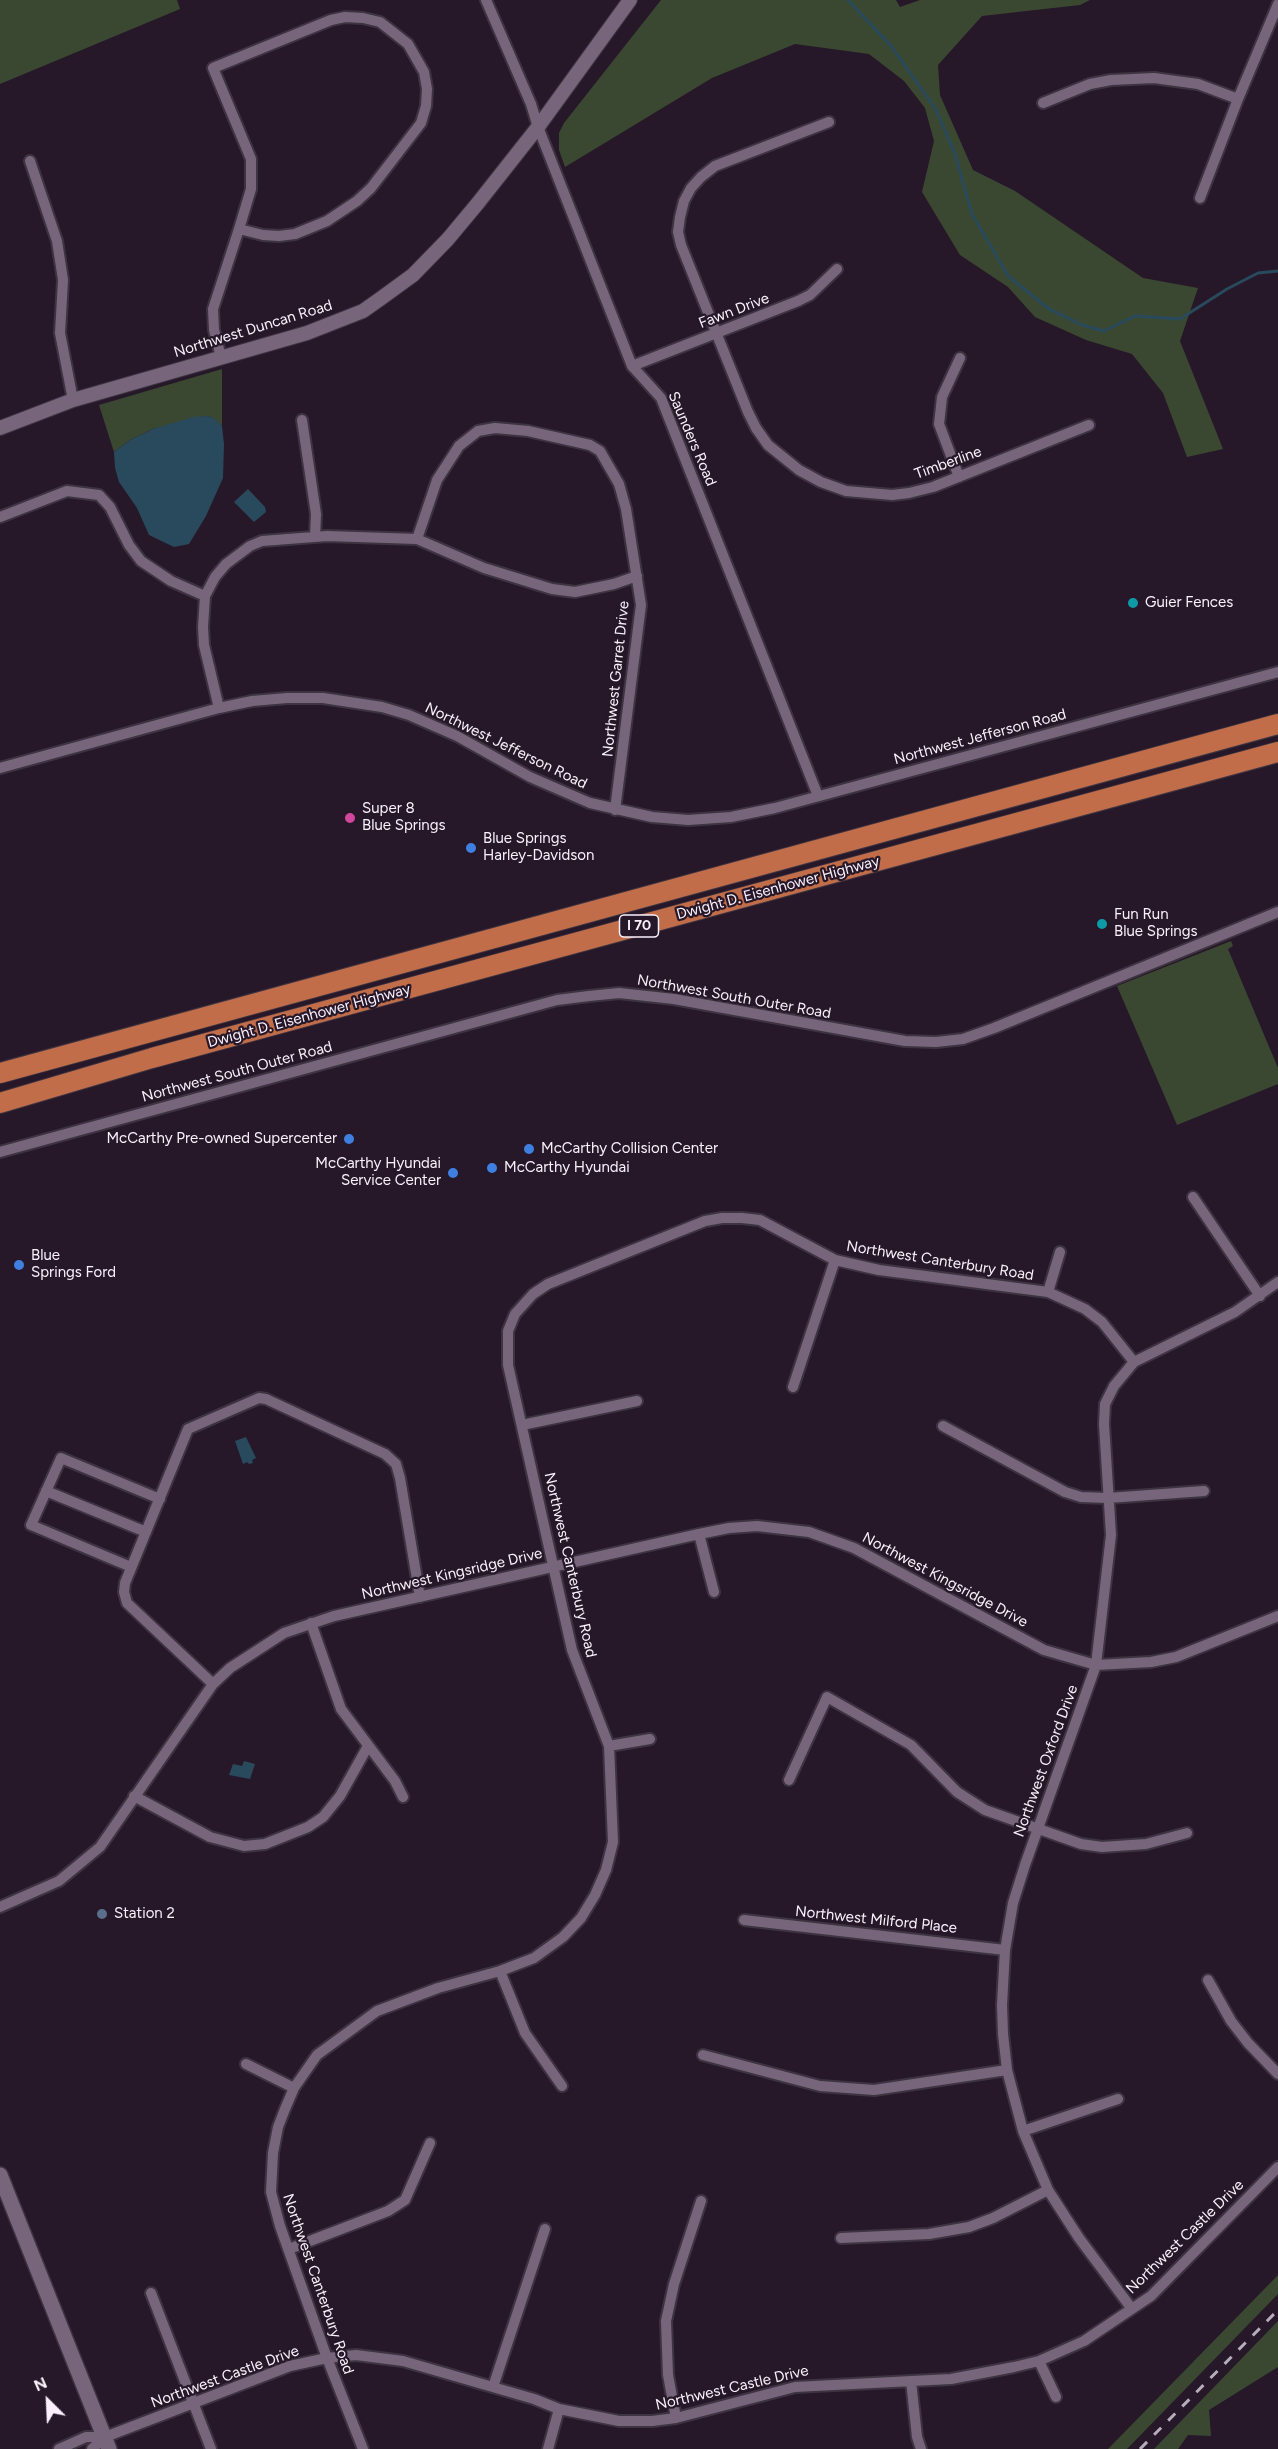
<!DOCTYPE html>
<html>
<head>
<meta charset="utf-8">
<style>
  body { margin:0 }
  #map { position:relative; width:1278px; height:2449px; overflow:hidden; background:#261829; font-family:Figtree,sans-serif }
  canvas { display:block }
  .north { position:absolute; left:18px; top:2371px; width:60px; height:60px; -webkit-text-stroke:4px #261829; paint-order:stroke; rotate:336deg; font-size:16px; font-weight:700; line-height:24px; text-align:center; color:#faf0fc }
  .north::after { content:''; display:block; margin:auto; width:21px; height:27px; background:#faf0fc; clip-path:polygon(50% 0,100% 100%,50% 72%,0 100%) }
</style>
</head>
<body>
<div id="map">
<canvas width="1278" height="2449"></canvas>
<div class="north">N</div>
</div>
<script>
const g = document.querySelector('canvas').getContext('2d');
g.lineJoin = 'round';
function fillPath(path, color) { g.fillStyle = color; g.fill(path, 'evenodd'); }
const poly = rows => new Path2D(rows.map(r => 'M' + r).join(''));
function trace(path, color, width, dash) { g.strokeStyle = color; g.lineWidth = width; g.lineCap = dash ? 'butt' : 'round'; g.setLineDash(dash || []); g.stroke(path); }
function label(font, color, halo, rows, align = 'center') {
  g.font = font + ' Figtree,sans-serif'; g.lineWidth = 4.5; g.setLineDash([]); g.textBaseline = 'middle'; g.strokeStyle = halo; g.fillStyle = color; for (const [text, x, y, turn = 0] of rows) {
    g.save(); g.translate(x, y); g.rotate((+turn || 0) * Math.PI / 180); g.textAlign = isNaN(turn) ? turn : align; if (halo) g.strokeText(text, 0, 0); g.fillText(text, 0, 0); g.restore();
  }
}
fillPath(poly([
  [0,0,177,0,180,9,0,84],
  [661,0,896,0,900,7,920,0,1090,0,1080,5,982,16,938,65,940,95,973,170,1015,191,1143,278,1198,288,1180,341,1223,449,1187,457,1163,393,1132,354,1086,340,1035,317,1008,287,960,255,922,192,934,141,925,108,904,81,869,54,795,44,712,78,565,167,559,150,559,133,564,123],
  [222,369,222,426,213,418,207,416,153,429,130,440,114,452,99,405],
  [1231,941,1233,946,1228,949,1278,1068,1278,1084,1177,1125,1117,986],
  [1278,2275,1278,2294,1127,2449,1108,2449],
  [1278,2321,1278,2367,1209,2410,1211,2436,1188,2435,1178,2449,1154,2449]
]), '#3a4831');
fillPath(poly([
  [207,416,214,418,222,426,224,444,223,478,206,516,189,544,174,547,149,535,137,508,119,482,115,468,114,452,130,440,153,429,193,417],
  [248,489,265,507,266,512,254,522,234,502],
  [246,1437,256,1458,252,1460,253,1463,249,1464,247,1462,243,1464,235,1441],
  [244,1761,255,1764,250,1779,229,1775,233,1764,242,1766]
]), '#294a5c');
trace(poly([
  [848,0,891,46,935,108,954,151,972,214,1008,276,1049,309,1082,325,1104,331,1135,316,1180,319,1227,289,1258,273,1278,271]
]), '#294a5c', 3);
const minor = poly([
  [486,0,531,104,538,127,632,366,661,398,818,796],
  [345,17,363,18,380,22,408,44,424,72,427,89,426,106,421,123,371,188,357,201,327,221,295,234,279,236,263,235,239,229,251,189,251,159,213,68,331,20,345,17],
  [1043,103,1090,84,1111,80,1154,78,1198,84,1238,99],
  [829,122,715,166,701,177,691,188,684,201,680,217,678,232,681,245,748,412,756,428,768,445,799,470,821,482,846,491,892,495,909,493,933,487,1089,425],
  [30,161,57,241,63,280,60,333,73,400],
  [1200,198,1238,99,1278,4],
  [221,357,214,330,213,309,239,229],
  [632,366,798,301,810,295,837,269],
  [302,420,316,514,315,537],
  [959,477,939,424,942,397,960,358],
  [0,517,67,491,99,495,110,507,129,545,141,561,171,581,205,596],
  [417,539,437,480,459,446,478,431,495,428,528,431,590,445,600,451,619,484,626,509,641,605,615,810],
  [219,708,204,645,203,627,205,596,215,577,226,564,250,546,262,541,327,536,417,539,484,568,552,589,575,592,614,584,637,576],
  [0,768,219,708,252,701,287,698,323,698,382,707,409,715,457,736,530,777,590,803,652,817,688,820,731,817,775,808,1278,672],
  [0,1152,557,1000,589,996,619,993,674,999,905,1041,936,1042,963,1039,994,1028,1278,912],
  [1193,1197,1260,1296],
  [1048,1292,1060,1252],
  [793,1387,835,1260],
  [522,1425,637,1401],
  [943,1426,1065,1492,1081,1497,1108,1498,1204,1491],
  [46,1491,146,1532],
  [699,1534,714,1592],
  [131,1567,31,1525,61,1458,160,1499],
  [311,1623,341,1709,395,1781,403,1797],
  [213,1684,127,1603,124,1592,125,1583,188,1429,259,1398,266,1399,385,1454,396,1464,400,1478,420,1597],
  [609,1746,650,1739],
  [789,1780,827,1697,911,1745,957,1792,985,1810,1081,1844,1102,1847,1146,1844,1187,1833],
  [134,1796,210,1837,244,1846,265,1844,308,1827,323,1817,340,1796,368,1746],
  [0,1907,59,1881,100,1847,213,1684,230,1668,284,1633,334,1616,699,1534,729,1528,757,1526,809,1532,854,1548,1044,1650,1096,1665,1151,1662,1176,1657,1278,1616],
  [744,1920,1005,1950],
  [500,1971,525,2033,562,2086],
  [1208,1980,1231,2021,1248,2043,1278,2074],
  [703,2055,820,2086,874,2090,1007,2070],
  [246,2064,294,2088],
  [1023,2131,1118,2099],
  [841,2238,929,2234,969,2227,993,2218,1048,2190],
  [289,2249,388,2211,405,2200,430,2143],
  [151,2293,211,2449],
  [1132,2309,1079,2238,1048,2190,1023,2131,1007,2070,1003,2034,1002,2005,1005,1950,1013,1903,1025,1865,1096,1665,1111,1535,1104,1424,1105,1404,1114,1386,1134,1362,1235,1312,1278,1282],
  [1039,2361,1056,2397],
  [911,2381,917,2437,921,2449],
  [493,2387,545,2229],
  [676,2418,668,2375,666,2321,674,2284,701,2201],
  [59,2449,86,2437,105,2437],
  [92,2449,105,2437,290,2366,327,2358,356,2355,403,2361,534,2399,559,2409,619,2421,652,2421,676,2418,795,2387,951,2379,1014,2367,1039,2361,1084,2341,1151,2296,1278,2167],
  [363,2449,327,2358,280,2226,271,2192,273,2153,278,2127,285,2109,294,2088,317,2055,377,2011,438,1988,500,1971,534,1958,563,1937,581,1918,595,1895,606,1870,613,1842,609,1746,572,1650,508,1365,508,1331,515,1314,533,1294,548,1284,705,1221,722,1218,742,1218,760,1220,835,1260,879,1270,1048,1292,1085,1309,1102,1322,1134,1362],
  [548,2449,559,2409]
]);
const tertiary = poly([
  [0,428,73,400,307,333,363,311,380,299,413,275,448,239,478,203,538,127,630,0]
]);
const secondary = poly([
  [0,2175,109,2449]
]);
const motorway = poly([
  [0,1073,1278,724],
  [0,1103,152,1058,1278,752]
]);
trace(minor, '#3e3340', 14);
trace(tertiary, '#3e3340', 16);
trace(secondary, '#3e3340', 18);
trace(motorway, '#3e3340', 22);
trace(minor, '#77667b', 10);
trace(tertiary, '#77667b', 14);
trace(secondary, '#77667b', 15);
trace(motorway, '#c16d49', 20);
trace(poly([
  [1140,2449,1278,2310]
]), '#b7acb9', 3, [10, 10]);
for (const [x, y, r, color] of [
  [1133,603,6,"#0f9aa8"],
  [350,818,6,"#d1479c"],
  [471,848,6,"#3f7fe0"],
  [1102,924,6,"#0f9aa8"],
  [349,1139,6,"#3f7fe0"],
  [529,1149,6,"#3f7fe0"],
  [492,1168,6,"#3f7fe0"],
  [453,1173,6,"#3f7fe0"],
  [19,1265,6,"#3f7fe0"],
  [102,1914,6,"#5c6f8a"]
]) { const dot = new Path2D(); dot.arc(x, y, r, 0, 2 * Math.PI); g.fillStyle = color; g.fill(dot); trace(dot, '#261829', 2); }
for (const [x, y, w] of [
  [639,926,39]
]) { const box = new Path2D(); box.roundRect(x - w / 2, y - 11, w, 22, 4.5); g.fillStyle = '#261829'; g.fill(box); trace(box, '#faf0fc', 1.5); }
label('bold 14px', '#faf0fc', null, [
  ["I 70",639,926]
]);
label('15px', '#faf0fc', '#261829', [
  ["Fawn Drive",734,311,-21],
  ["Northwest Duncan Road",253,329,-17],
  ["Saunders Road",692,439,67],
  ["Timberline",948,463,-20],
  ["Northwest Garret Drive",616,679,-84],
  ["Northwest Jefferson Road",980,737,-15],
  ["Northwest Jefferson Road",506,746,26],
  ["Dwight D. Eisenhower Highway",778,888,-15],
  ["Northwest South Outer Road",734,997,10],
  ["Dwight D. Eisenhower Highway",309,1016,-15],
  ["Northwest South Outer Road",237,1072,-15],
  ["Northwest Canterbury Road",940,1261,9],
  ["Northwest Canterbury Road",570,1565,77],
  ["Northwest Kingsridge Drive",452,1574,-13],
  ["Northwest Kingsridge Drive",945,1580,28],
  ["Northwest Oxford Drive",1046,1761,-70],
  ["Northwest Milford Place",876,1920,6],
  ["Northwest Castle Drive",1185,2237,-44],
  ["Northwest Canterbury Road",318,2284,71],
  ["Northwest Castle Drive",225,2377,-20],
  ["Northwest Castle Drive",732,2388,-13]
]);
label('15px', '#faf0fc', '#261829', [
  ["Guier Fences",1145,603],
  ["Super 8",362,809],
  ["Blue Springs",362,826],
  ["Blue Springs",483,839],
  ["Harley-Davidson",483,856],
  ["Fun Run",1114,915],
  ["Blue Springs",1114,932],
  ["McCarthy Pre-owned Supercenter",337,1139,"right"],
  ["McCarthy Collision Center",541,1149],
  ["McCarthy Hyundai",441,1164,"right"],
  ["Service Center",441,1181,"right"],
  ["McCarthy Hyundai",504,1168],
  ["Blue",31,1256],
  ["Springs Ford",31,1273],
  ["Station 2",114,1914]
], 'left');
</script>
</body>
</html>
